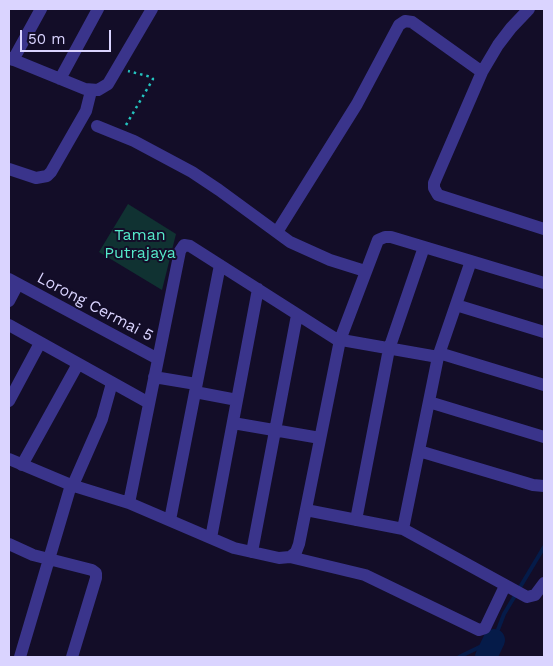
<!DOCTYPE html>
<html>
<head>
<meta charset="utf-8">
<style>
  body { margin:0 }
  #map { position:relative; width:553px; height:666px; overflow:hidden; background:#130d28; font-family:"Work Sans",sans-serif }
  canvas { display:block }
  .frame { position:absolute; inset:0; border:10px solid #dad4ff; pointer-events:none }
  .scale { position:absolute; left:20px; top:30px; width:91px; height:22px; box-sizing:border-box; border:2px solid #dad4ff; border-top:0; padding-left:6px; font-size:15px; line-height:18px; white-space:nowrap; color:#dad4ff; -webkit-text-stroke:4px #130d28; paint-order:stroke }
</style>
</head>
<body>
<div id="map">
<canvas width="553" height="666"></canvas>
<div class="frame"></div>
<div class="scale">50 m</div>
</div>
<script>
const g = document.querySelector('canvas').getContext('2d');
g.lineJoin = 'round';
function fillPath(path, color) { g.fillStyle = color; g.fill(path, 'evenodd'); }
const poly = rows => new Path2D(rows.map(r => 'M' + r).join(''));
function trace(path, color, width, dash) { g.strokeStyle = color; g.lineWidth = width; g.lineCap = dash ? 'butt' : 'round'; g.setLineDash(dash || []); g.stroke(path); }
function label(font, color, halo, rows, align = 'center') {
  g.font = font + ' "Work Sans",sans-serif'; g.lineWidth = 4; g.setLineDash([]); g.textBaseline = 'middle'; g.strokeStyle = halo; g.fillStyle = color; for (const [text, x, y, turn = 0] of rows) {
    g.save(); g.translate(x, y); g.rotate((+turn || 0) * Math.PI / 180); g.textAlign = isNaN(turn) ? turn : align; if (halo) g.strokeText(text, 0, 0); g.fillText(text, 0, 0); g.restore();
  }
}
fillPath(poly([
  [128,204,176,234,162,290,99,252]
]), '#103232');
trace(poly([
  [459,657,494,640,504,614,544,547]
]), '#051b49', 4);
trace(poly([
  [486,657,494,640]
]), '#051b49', 22);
trace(poly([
  [126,125,153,79,151,77,128,71]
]), '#24c3bf', 2.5, [2.5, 4]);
trace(poly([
  [529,9,511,28,498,45,482,72,434,183,434,188,438,195,544,229],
  [9,58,85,89,98,90,108,84,152,9],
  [13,60,41,9],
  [60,79,98,9],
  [97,126,134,141,192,172,219,190,290,242,330,260,365,271],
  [9,169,36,178,47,176,51,172,86,111,91,91],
  [277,232,357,104,399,25,405,21,412,22,482,72],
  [9,279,158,359],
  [9,301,18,284],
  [456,305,544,332],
  [9,325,149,403],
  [439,353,544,385],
  [154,377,196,384],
  [195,392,237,400],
  [9,401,40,343],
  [429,402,544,437],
  [233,423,320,438],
  [419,451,533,485,544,486],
  [9,459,71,485,129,503,234,548,279,558,290,557,365,575,479,630,485,628,505,586],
  [22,465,78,364],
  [73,485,102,419,112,383],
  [129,503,180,251,184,245,190,246,336,339,438,357],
  [306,510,403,529,527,597,535,595,544,583],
  [170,520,220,265],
  [356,520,389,349,424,247],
  [403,529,438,357,471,261],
  [211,538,258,289],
  [9,544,33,555,92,570,96,573,96,578,72,657],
  [252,552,297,315],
  [290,557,296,552,299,544,340,340,378,240,385,237,391,237,544,283],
  [20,657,71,485]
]), '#3a348b', 12);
label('16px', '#55eaca', '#130d28', [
  ["Taman",140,235],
  ["Putrajaya",140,253]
]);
label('16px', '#dad4ff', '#130d28', [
  ["Lorong Cermai 5",95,307,28]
]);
</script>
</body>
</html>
